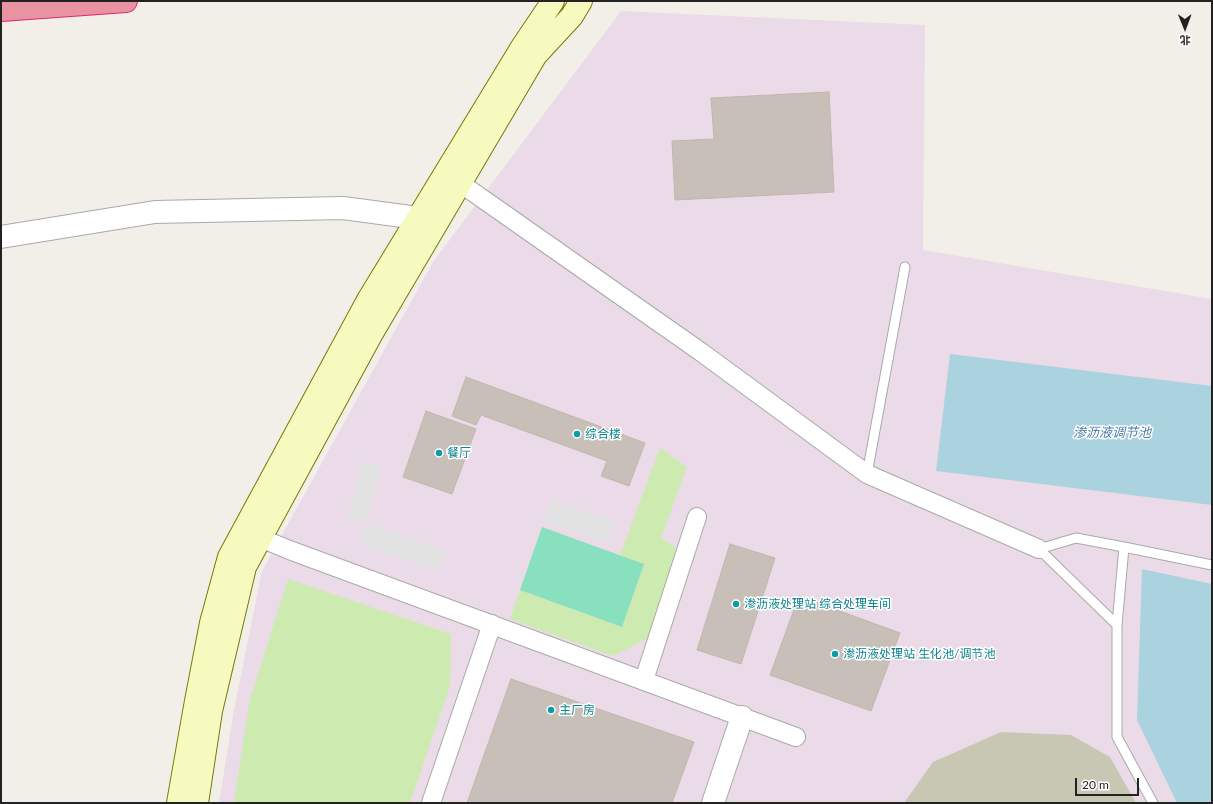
<!DOCTYPE html>
<html>
<head>
<meta charset="utf-8">
<style>
  body { margin:0 }
  #map { position:relative; width:1213px; height:804px; overflow:hidden; background:#f2efe9; font-family:Lato,"Noto Sans SC",sans-serif }
  canvas { display:block }
  .frame { position:absolute; inset:0; border:2px solid #222; pointer-events:none }
  .north { position:absolute; left:1165px; top:8px; width:40px; height:40px; -webkit-text-stroke:3px #fff; paint-order:stroke; rotate:179deg; font-size:11px; font-weight:700; line-height:16px; text-align:center; color:#222 }
  .north::after { content:''; display:block; margin:auto; width:14px; height:18px; background:#222; clip-path:polygon(50% 0,100% 100%,50% 72%,0 100%) }
  .scale { position:absolute; left:1075px; top:778px; width:64px; height:18px; box-sizing:border-box; border:2px solid #222; border-top:0; padding-left:5px; font-size:12px; line-height:14px; white-space:nowrap; color:#222; -webkit-text-stroke:3px #fff; paint-order:stroke }
</style>
</head>
<body>
<div id="map">
<canvas width="1213" height="804"></canvas>
<div class="frame"></div>
<div class="north">北</div>
<div class="scale">20 m</div>
</div>
<script>
const g = document.querySelector('canvas').getContext('2d');
g.lineJoin = 'round';
function fillPath(path, color) { g.fillStyle = color; g.fill(path, 'evenodd'); }
const poly = rows => new Path2D(rows.map(r => 'M' + r).join(''));
function trace(path, color, width, dash) { g.strokeStyle = color; g.lineWidth = width; g.lineCap = dash ? 'butt' : 'round'; g.setLineDash(dash || []); g.stroke(path); }
function label(font, color, halo, rows, align = 'center') {
  g.font = font + ' Lato,"Noto Sans SC",sans-serif'; g.lineWidth = 3; g.setLineDash([]); g.textBaseline = 'middle'; g.strokeStyle = halo; g.fillStyle = color; for (const [text, x, y, turn = 0] of rows) {
    g.save(); g.translate(x, y); g.rotate((+turn || 0) * Math.PI / 180); g.textAlign = isNaN(turn) ? turn : align; if (halo) g.strokeText(text, 0, 0); g.fillText(text, 0, 0); g.restore();
  }
}
fillPath(poly([
  [621,11,925,25,923,250,1212,299,1212,803,219,803,234,710,262,571,433,262]
]), '#ebdbe8');
fillPath(poly([
  [1001,732,1071,735,1110,757,1136,803,904,803,933,762]
]), '#c7c7b4');
fillPath(poly([
  [660,448,687,467,661,538,675,547,677,560,650,637,613,656,510,619,520,590,622,627,644,564,620,555],
  [288,579,451,634,450,686,410,803,234,803,249,703]
]), '#cdebb0');
fillPath(poly([
  [542,527,644,564,622,627,520,590]
]), '#88e0be');
fillPath(poly([
  [363,461,381,466,366,523,447,551,440,571,359,544,366,524,347,518],
  [551,500,614,521,607,543,544,522]
]), '#e2e2e2');
fillPath(poly([
  [950,354,1212,386,1212,505,936,471],
  [1142,569,1212,584,1212,803,1177,803,1137,720]
]), '#aad3df');
const building = poly([
  [829,92,834,192,675,200,672,141,714,139,711,98,829,92],
  [466,377,645,443,629,486,601,476,607,461,481,415,476,425,452,416,466,377],
  [426,411,476,429,452,494,403,477,426,411],
  [730,544,775,558,741,664,697,650,730,544],
  [799,596,900,633,871,711,770,675,799,596],
  [511,679,694,742,672,803,467,803,511,679]
]);
fillPath(building, '#c7bfb8');
trace(building, '#c4b6ab', 1);
const service = poly([
  [867,474,905,267],
  [1117,625,1039,549,1076,538,1124,547],
  [1153,803,1117,737,1117,625,1124,547,1212,565]
]);
const minor = poly([
  [460,183,701,352,867,474,1039,549],
  [249,533,260,538,292,551,796,737],
  [644,680,697,517],
  [431,803,492,624]
]);
const tertiary = poly([
  [1,237,155,212,343,208,418,218],
  [713,803,742,717]
]);
const secondary = poly([
  [178,803,196,701,211,623,229,557,368,300,522,47,553,1],
  [197,803,211,711,245,567,371,335,536,55,572,16,581,1]
]);
const motorway = poly([
  [1,10,126,1]
]);
trace(service, '#a9a9a9', 11);
trace(minor, '#a9a9a9', 20);
trace(tertiary, '#a9a9a9', 24);
trace(secondary, '#707d05', 24);
trace(motorway, '#dc2a67', 24);
trace(service, '#fff', 9);
trace(minor, '#fff', 18);
trace(tertiary, '#fff', 22);
trace(secondary, '#f7fabf', 22);
trace(motorway, '#e892a2', 22);
for (const [x, y, r, color] of [
  [577,434,4,"#0f9aa8"],
  [439,453,4,"#0f9aa8"],
  [736,604,4,"#0f9aa8"],
  [835,654,4,"#0f9aa8"],
  [551,710,4,"#0f9aa8"]
]) { const dot = new Path2D(); dot.arc(x, y, r, 0, 2 * Math.PI); g.fillStyle = color; g.fill(dot); trace(dot, '#fff', 1.5); }
label('12px', '#0d838f', '#fff', [
  ["综合楼",585,434],
  ["餐厅",447,453],
  ["渗沥液处理站 综合处理车间",744,604],
  ["渗沥液处理站 生化池/调节池",843,654],
  ["主厂房",559,710]
], 'left');
label('italic 13px', '#4a7aab', '#fff', [
  ["渗沥液调节池",1112,433]
]);
</script>
</body>
</html>
